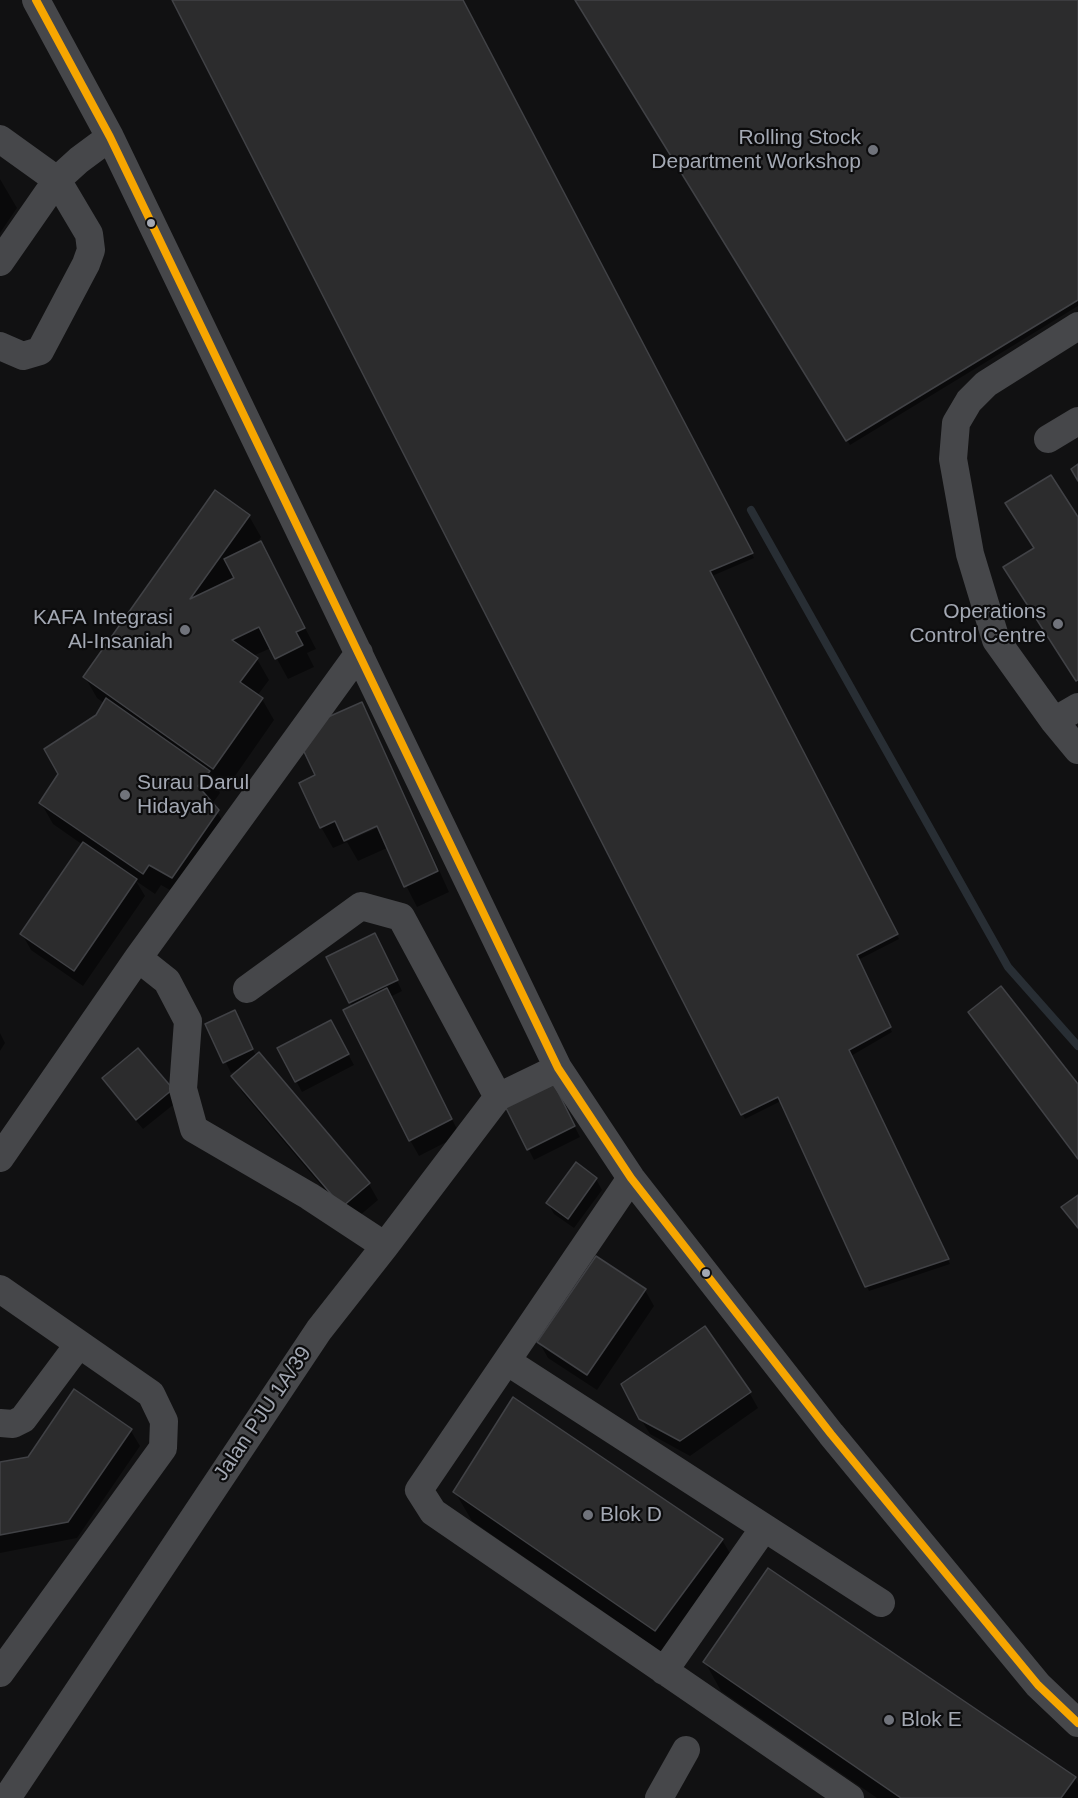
<!DOCTYPE html>
<html>
<head>
<meta charset="utf-8">
<style>
  body { margin:0 }
  canvas { display:block; background:#111112 }
</style>
</head>
<body>
<canvas width="1078" height="1798"></canvas>
<script>
const g = document.querySelector('canvas').getContext('2d');
g.lineJoin = 'round';
function fillPath(path, color) { g.fillStyle = color; g.fill(path, 'evenodd'); }
const poly = rows => new Path2D(rows.map(r => 'M' + r).join(''));
function trace(path, color, width, dash) { g.strokeStyle = color; g.lineWidth = width; g.lineCap = dash ? 'butt' : 'round'; g.setLineDash(dash || []); g.stroke(path); }
function label(font, color, halo, rows, align = 'center') {
  g.font = font + ' Arial,sans-serif'; g.lineWidth = 4.5; g.setLineDash([]); g.textBaseline = 'middle'; g.strokeStyle = halo; g.fillStyle = color; for (const [text, x, y, turn = 0] of rows) {
    g.save(); g.translate(x, y); g.rotate((+turn || 0) * Math.PI / 180); g.textAlign = isNaN(turn) ? turn : align; if (halo) g.strokeText(text, 0, 0); g.fillText(text, 0, 0); g.restore();
  }
}
fillPath(poly([
  [173,0,462,0,754,558,712,576,899,939,858,960,892,1032,851,1056,950,1264,869,1291,781,1101,745,1119],
  [577,0,1078,0,1078,306,850,445],
  [0,179,17,208,0,233],
  [249,516,261,537,255,546,261,543,316,649,307,653,314,667,288,679,271,648,253,656,257,659,269,680,257,696,262,699,274,720,226,789,213,780,220,793,212,804,229,831,184,898,161,885,155,894,136,881,145,896,83,986,31,950,22,934,83,845,53,824,41,803,104,703,97,698,85,677],
  [234,574,236,579,228,583],
  [361,704,373,725,449,892,417,907,387,848,358,861,347,842,333,848,321,827,317,776],
  [383,822,384,825,345,842,345,839],
  [380,945,402,991,390,997,460,1135,419,1156,410,1140,353,1007,328,957],
  [240,1022,256,1056,258,1055,369,1184,378,1200,352,1222,242,1092,233,1076,241,1068,231,1073,207,1025],
  [336,1032,354,1065,302,1092,279,1049],
  [0,1033,5,1043,0,1051],
  [137,1050,178,1101,143,1129,109,1088,103,1078],
  [558,1094,580,1137,534,1160,507,1106],
  [596,1179,602,1190,574,1228,554,1214,548,1203],
  [645,1290,654,1306,597,1390,548,1358,539,1342],
  [75,1391,131,1431,140,1446,77,1538,0,1553,0,1464,29,1458],
  [749,1392,758,1408,690,1456,650,1434,640,1418],
  [455,1492,722,1540,739,1568,672,1659,472,1521],
  [705,1662,1075,1778,1078,1784,1078,1798,877,1798,721,1691]
]), '#0007');
trace(poly([
  [751,510,1008,967,1078,1046]
]), '#282e34', 8);
const building = poly([
  [172,0,463,0,753,553,710,571,898,934,857,955,891,1027,849,1050,949,1259,865,1287,778,1097,741,1115,172,0],
  [575,0,1078,0,1078,300,846,441,575,0],
  [1078,464,1078,481,1071,469,1078,464],
  [1051,475,1078,517,1078,680,1076,681,1003,567,1034,548,1005,503,1051,475],
  [215,490,250,515,190,599,234,578,224,559,261,541,305,628,296,632,303,645,275,659,259,627,232,640,258,658,240,682,263,698,213,769,83,677,215,490],
  [106,698,210,771,198,786,219,810,172,878,149,865,143,874,39,803,58,774,44,749,96,715,106,698],
  [362,702,438,871,404,887,377,826,344,841,335,821,320,828,299,783,315,775,299,741,310,725,362,702],
  [83,842,137,879,74,971,20,934,83,842],
  [375,933,398,980,349,1003,326,957,375,933],
  [1001,986,1078,1084,1078,1159,968,1012,1001,986],
  [387,988,452,1119,409,1141,343,1010,387,988],
  [235,1010,253,1049,223,1063,205,1024,235,1010],
  [331,1020,349,1054,295,1082,277,1048,331,1020],
  [138,1048,173,1089,136,1120,102,1078,138,1048],
  [259,1052,370,1183,342,1207,231,1076,259,1052],
  [553,1082,575,1126,527,1150,505,1106,553,1082],
  [576,1162,597,1178,568,1219,546,1203,576,1162],
  [1078,1195,1078,1228,1061,1207,1078,1195],
  [596,1256,646,1289,587,1375,537,1342,596,1256],
  [705,1326,751,1392,680,1441,639,1419,621,1384,705,1326],
  [74,1389,132,1429,68,1522,0,1535,0,1462,28,1457,74,1389],
  [513,1397,723,1539,655,1631,453,1492,513,1397],
  [768,1568,1076,1777,1061,1798,901,1798,703,1662,768,1568]
]);
fillPath(building, '#2c2c2d');
trace(building, '#414246', 1.5);
trace(poly([
  [36,0,110,137,558,1068,631,1178,831,1434,1038,1685,1078,1723],
  [0,139,57,180,89,234,91,250,86,264,40,351,23,356,0,346],
  [0,262,57,180,79,160,110,137],
  [1078,326,986,384,969,401,956,423,953,459,970,554,996,640,1054,721,1078,750],
  [1048,439,1078,421],
  [1054,721,1078,707],
  [138,958,167,981,188,1021,183,1089,194,1129,309,1196,385,1246],
  [247,989,361,906,401,917,498,1097],
  [0,1158,138,958,359,653],
  [631,1178,419,1490,433,1512,850,1798],
  [0,1289,151,1394,164,1421,163,1448,0,1673],
  [508,1362,881,1603],
  [0,1423,13,1424,23,1419,79,1344],
  [664,1671,764,1528],
  [7,1798,319,1330,385,1246,498,1097,558,1068],
  [659,1798,686,1750]
]), '#46474a', 28);
trace(poly([
  [36,0,110,137,558,1068,631,1178,831,1434,1038,1685,1078,1723]
]), '#f7a600', 8);
for (const [x, y, r, color] of [
  [873,150,6,"#70737b"],
  [151,223,5,"#a3a8b3"],
  [1058,624,6,"#70737b"],
  [185,630,6,"#70737b"],
  [125,795,6,"#70737b"],
  [706,1273,5,"#a3a8b3"],
  [588,1515,6,"#70737b"],
  [889,1720,6,"#70737b"]
]) { const dot = new Path2D(); dot.arc(x, y, r, 0, 2 * Math.PI); g.fillStyle = color; g.fill(dot); trace(dot, '#0c0c0d', 2); }
label('21px', '#a3a8b3', '#0c0c0d', [
  ["Rolling Stock",861,138],
  ["Department Workshop",861,162],
  ["Operations",1046,612],
  ["Control Centre",1046,636],
  ["KAFA Integrasi",173,618],
  ["Al-Insaniah",173,642],
  ["Surau Darul",137,783,"left"],
  ["Hidayah",137,807,"left"],
  ["Blok D",600,1515,"left"],
  ["Blok E",901,1720,"left"]
], 'right');
label('21px', '#a3a8b3', '#0c0c0d', [
  ["Jalan PJU 1A/39",263,1414,-56]
]);
</script>
</body>
</html>
